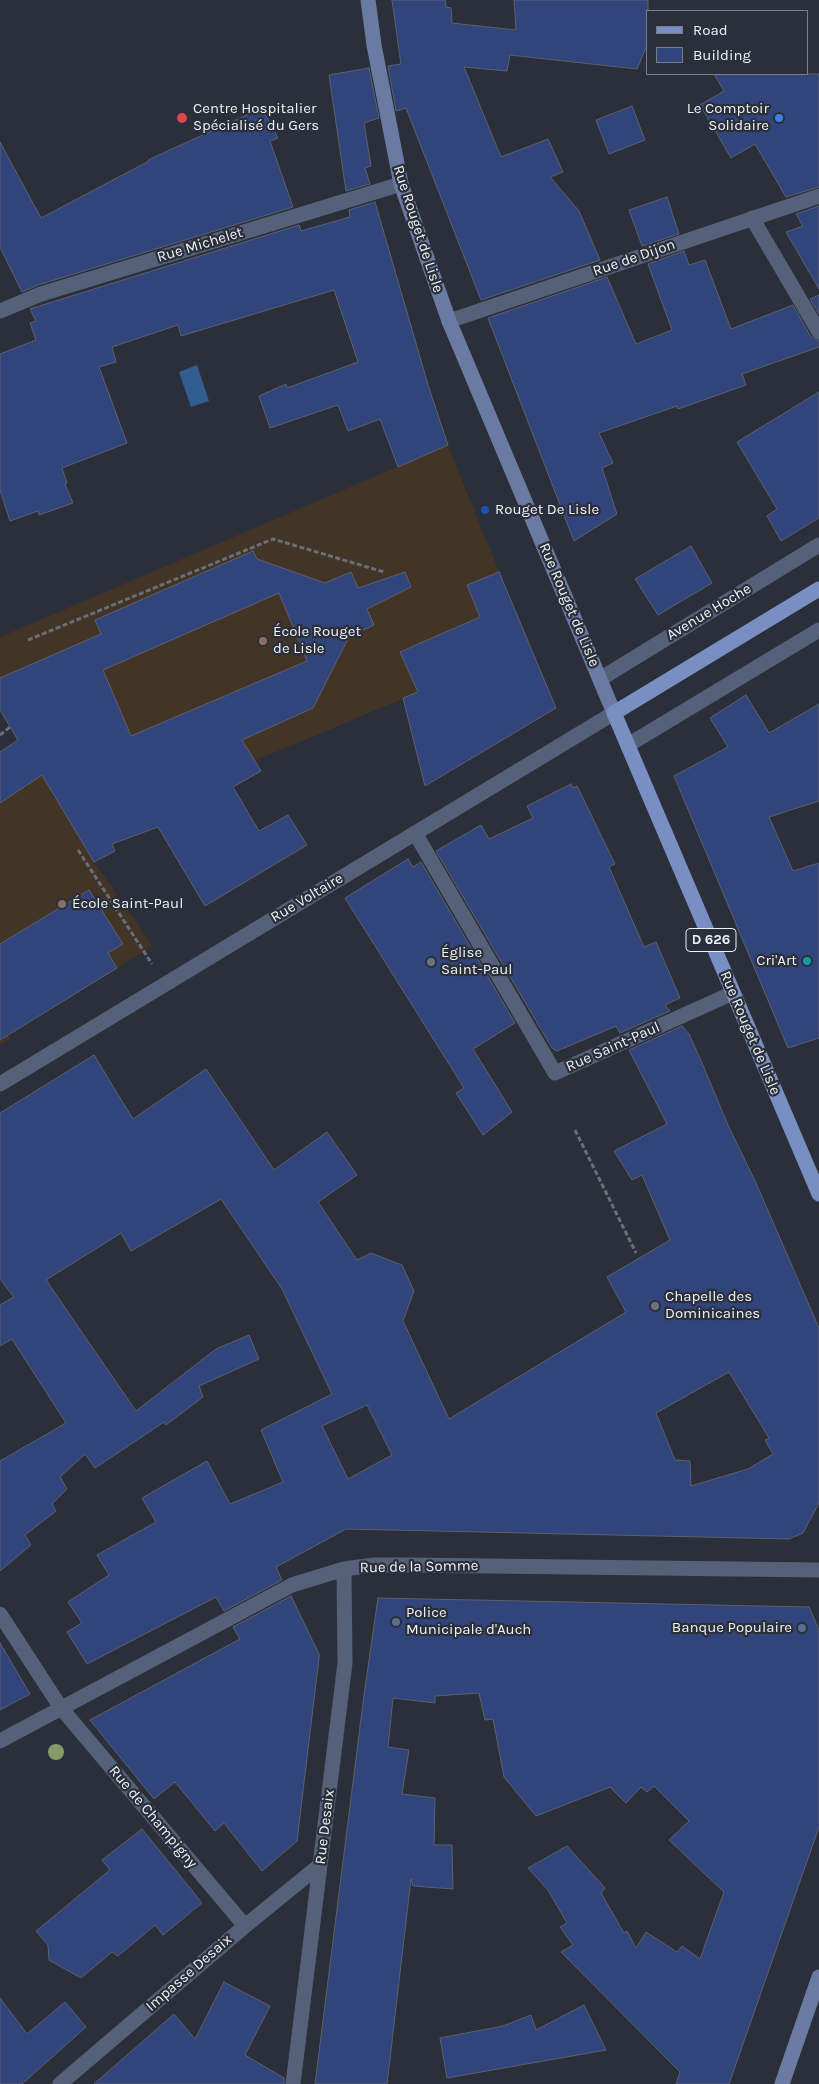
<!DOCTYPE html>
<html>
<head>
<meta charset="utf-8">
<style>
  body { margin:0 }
  #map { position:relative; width:819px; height:2084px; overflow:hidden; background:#2b2f39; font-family:Karla,sans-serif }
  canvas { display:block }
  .legend { position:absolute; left:646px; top:10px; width:162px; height:65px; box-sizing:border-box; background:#2b2f39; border:1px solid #797d86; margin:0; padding:6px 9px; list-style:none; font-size:15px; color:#eff2f9 }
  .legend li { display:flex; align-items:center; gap:10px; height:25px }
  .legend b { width:25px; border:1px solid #797d86 }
</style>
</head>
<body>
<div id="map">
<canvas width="819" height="2084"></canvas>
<ul class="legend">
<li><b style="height:6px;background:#798fc3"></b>Road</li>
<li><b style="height:14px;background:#31447b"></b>Building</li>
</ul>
</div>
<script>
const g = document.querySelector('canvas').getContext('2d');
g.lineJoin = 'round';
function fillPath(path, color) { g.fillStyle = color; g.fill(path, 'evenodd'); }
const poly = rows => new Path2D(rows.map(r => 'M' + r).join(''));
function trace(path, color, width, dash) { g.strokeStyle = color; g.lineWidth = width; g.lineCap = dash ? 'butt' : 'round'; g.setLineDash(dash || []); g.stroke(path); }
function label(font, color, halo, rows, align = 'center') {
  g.font = font + ' Karla,sans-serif'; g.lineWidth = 4.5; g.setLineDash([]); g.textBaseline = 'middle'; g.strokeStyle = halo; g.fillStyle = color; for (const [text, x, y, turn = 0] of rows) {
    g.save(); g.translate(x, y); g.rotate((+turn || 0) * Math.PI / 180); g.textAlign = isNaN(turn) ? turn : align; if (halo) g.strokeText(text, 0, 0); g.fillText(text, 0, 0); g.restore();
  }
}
fillPath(poly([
  [448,445,529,646,78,835,94,862,153,946,8,1035,10,1039,0,1045,0,752,18,740,0,710,0,637]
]), '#423426');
fillPath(poly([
  [197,365,209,401,191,407,179,372]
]), '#325d90');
const building = poly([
  [392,0,445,0,446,7,451,8,452,23,516,30,514,0,648,0,648,43,637,69,510,55,507,71,464,67,501,157,548,139,563,172,550,177,579,211,600,260,481,300,406,108,396,111,388,66,401,64,392,0],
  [369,68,379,118,364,123,371,166,365,168,370,184,346,191,329,75,369,68],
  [714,74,819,74,819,187,786,197,755,144,731,158,700,105,724,91,714,74],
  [632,106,645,140,609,154,596,120,632,106],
  [262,108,278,138,270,141,293,207,38,285,22,292,0,247,0,142,41,218,149,161,148,160,262,108],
  [667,197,679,234,642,246,629,210,667,197],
  [375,202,429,388,448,445,398,467,380,419,348,431,338,405,270,428,259,396,286,384,287,388,358,362,334,290,181,336,178,325,112,347,116,362,99,367,127,443,62,468,67,483,65,484,73,503,39,515,38,511,10,521,0,490,0,354,36,340,30,323,36,321,30,309,299,225,301,231,350,217,349,210,375,202],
  [819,206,819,289,786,232,803,226,796,214,819,206],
  [684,251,689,265,705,260,731,329,793,305,811,337,819,341,819,347,742,374,746,385,678,409,677,406,599,433,613,463,602,468,617,514,574,541,488,318,607,277,636,344,672,330,648,264,684,251],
  [819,295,819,314,810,299,819,295],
  [819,392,819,518,781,541,767,516,777,509,737,442,819,392],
  [691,546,712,583,658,615,635,579,691,546],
  [253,551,257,559,325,583,351,572,358,588,405,572,411,587,367,609,374,625,349,637,313,708,242,740,261,771,233,787,259,831,288,815,307,845,205,906,158,827,112,844,115,851,94,862,42,775,0,803,0,752,18,740,0,710,0,678,101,634,95,620,253,551],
  [279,593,307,661,131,736,103,670,279,593],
  [499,572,556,708,425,786,403,698,418,692,400,652,480,617,467,585,499,572],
  [746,695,769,733,819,704,819,801,769,817,793,871,819,863,819,1038,788,1048,674,776,728,747,710,718,746,695],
  [571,784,573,788,577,786,615,864,609,867,644,947,656,942,680,998,665,1005,670,1011,620,1033,616,1026,557,1051,552,1048,436,851,481,825,489,839,533,818,527,806,571,784],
  [408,859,413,867,421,862,515,1023,473,1049,512,1112,483,1135,456,1093,464,1088,345,898,408,859],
  [89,890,123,944,108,953,117,968,0,1040,0,944,89,890],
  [682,1026,689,1034,702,1063,728,1125,756,1183,819,1328,819,1503,803,1533,789,1539,346,1529,276,1567,282,1580,224,1611,216,1597,87,1664,67,1632,82,1623,68,1602,109,1575,97,1555,156,1522,142,1498,207,1461,230,1504,283,1482,261,1430,332,1394,282,1289,221,1199,131,1251,121,1233,46,1280,136,1411,216,1349,249,1335,259,1359,199,1386,203,1397,166,1425,164,1422,95,1468,85,1454,60,1477,67,1489,52,1504,56,1511,25,1535,31,1545,0,1571,0,1461,66,1423,12,1339,0,1346,0,1305,14,1297,0,1279,0,1113,94,1055,133,1119,206,1069,274,1170,327,1132,357,1175,318,1202,357,1260,371,1253,402,1265,414,1291,403,1321,449,1419,626,1312,607,1277,670,1240,642,1175,632,1180,614,1151,667,1124,629,1050,682,1026],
  [729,1372,769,1438,765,1440,773,1454,748,1469,691,1486,690,1461,675,1460,656,1413,729,1372],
  [367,1405,392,1455,348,1479,322,1426,367,1405],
  [291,1596,319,1654,319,1658,297,1841,262,1871,224,1823,215,1831,175,1782,154,1799,90,1720,240,1639,233,1627,291,1596],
  [378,1598,809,1607,819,1630,819,1827,729,2084,676,2084,680,2072,561,1952,573,1945,560,1927,567,1923,548,1890,528,1868,567,1846,605,1888,601,1893,624,1933,627,1931,636,1948,646,1932,677,1952,682,1946,700,1959,724,1892,669,1840,689,1821,654,1786,647,1792,641,1787,626,1803,610,1787,536,1816,504,1777,493,1719,485,1720,479,1693,435,1696,435,1703,393,1698,388,1747,409,1750,402,1794,435,1798,434,1845,452,1845,453,1889,413,1886,411,1879,387,2084,315,2084,364,1695,378,1598],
  [0,1643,30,1694,0,1710,0,1643],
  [142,1829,202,1903,163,1935,155,1925,118,1956,112,1952,81,1978,49,1960,48,1945,36,1931,110,1870,102,1860,142,1829],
  [224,1982,270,2006,245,2055,284,2078,284,2084,94,2084,174,2014,195,2039,224,1982],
  [0,1998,27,2034,65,2002,86,2027,22,2084,0,2084,0,1998],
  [584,2005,606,2050,447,2078,440,2038,503,2026,531,2015,536,2030,584,2005]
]);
fillPath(building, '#31447b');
trace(building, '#5c616c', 1);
trace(poly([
  [28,640,273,539,384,572],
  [0,735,10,727],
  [78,850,152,964],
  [575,1130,636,1253]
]), '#6b6e77', 3, [5, 2.5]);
trace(poly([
  [415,833,555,1073,733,993]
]), '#556079', 15);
trace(poly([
  [752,218,819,332],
  [0,311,41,294,401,184],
  [449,321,819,196],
  [600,679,819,545],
  [628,745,819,630],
  [0,1614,61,1708,245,1926],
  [0,1741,292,1585,344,1569,374,1565,406,1565,819,1570],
  [60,2084,245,1926,320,1865],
  [293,2084,345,1663,344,1569]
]), '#556079', 15);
trace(poly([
  [0,1084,614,713]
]), '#556079', 15);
trace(poly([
  [368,0,374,45,401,184,449,321,614,713],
  [782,2084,819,1977]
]), '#6a7ba3', 15);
trace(poly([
  [819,589,614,713,819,1194]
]), '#798fc3', 15);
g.fillStyle = '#849a6b';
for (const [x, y] of [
  [56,1752]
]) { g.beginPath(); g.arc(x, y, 8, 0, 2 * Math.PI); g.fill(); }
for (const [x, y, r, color] of [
  [182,118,6,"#e0444e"],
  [779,118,5,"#3f7fe0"],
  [485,510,5,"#1a4fb4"],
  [263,641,5,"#8d6e63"],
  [62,904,5,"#8d6e63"],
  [807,961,5,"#0f9aa8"],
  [431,962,5,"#6b7280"],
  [655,1306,5,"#6b7280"],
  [396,1622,5,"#5c6f8a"],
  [802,1628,5,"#5c6f8a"]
]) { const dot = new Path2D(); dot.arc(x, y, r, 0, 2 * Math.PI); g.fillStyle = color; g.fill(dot); trace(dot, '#2b2f39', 2); }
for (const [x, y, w] of [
  [711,940,50]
]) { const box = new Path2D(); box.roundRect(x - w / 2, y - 11.5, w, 23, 4); g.fillStyle = '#2b2f39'; g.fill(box); trace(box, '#eff2f9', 1); }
label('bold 14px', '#eff2f9', null, [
  ["D 626",711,940]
]);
label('15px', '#eff2f9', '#2b2f39', [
  ["Centre Hospitalier",193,109],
  ["Spécialisé du Gers",193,126],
  ["Le Comptoir",769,109,"right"],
  ["Solidaire",769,126,"right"],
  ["Rouget De Lisle",495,510],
  ["École Rouget",273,632],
  ["de Lisle",273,649],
  ["École Saint-Paul",72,904],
  ["Église",441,953],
  ["Saint-Paul",441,970],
  ["Cri'Art",797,961,"right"],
  ["Chapelle des",665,1297],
  ["Dominicaines",665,1314],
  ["Police",406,1613],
  ["Municipale d'Auch",406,1630],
  ["Banque Populaire",792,1628,"right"]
], 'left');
label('15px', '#eff2f9', '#2b2f39', [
  ["Rue Rouget de Lisle",418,229,72],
  ["Rue Michelet",200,245,-17],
  ["Rue de Dijon",634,258,-19],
  ["Rue Rouget de Lisle",569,605,67],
  ["Avenue Hoche",709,612,-31],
  ["Rue Voltaire",307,898,-31],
  ["Rue Rouget de Lisle",750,1033,67],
  ["Rue Saint-Paul",613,1047,-24],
  ["Rue de la Somme",419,1567,-1],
  ["Rue de Champigny",153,1817,50],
  ["Rue Desaix",325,1827,-83],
  ["Impasse Desaix",189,1973,-41]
]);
</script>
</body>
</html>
